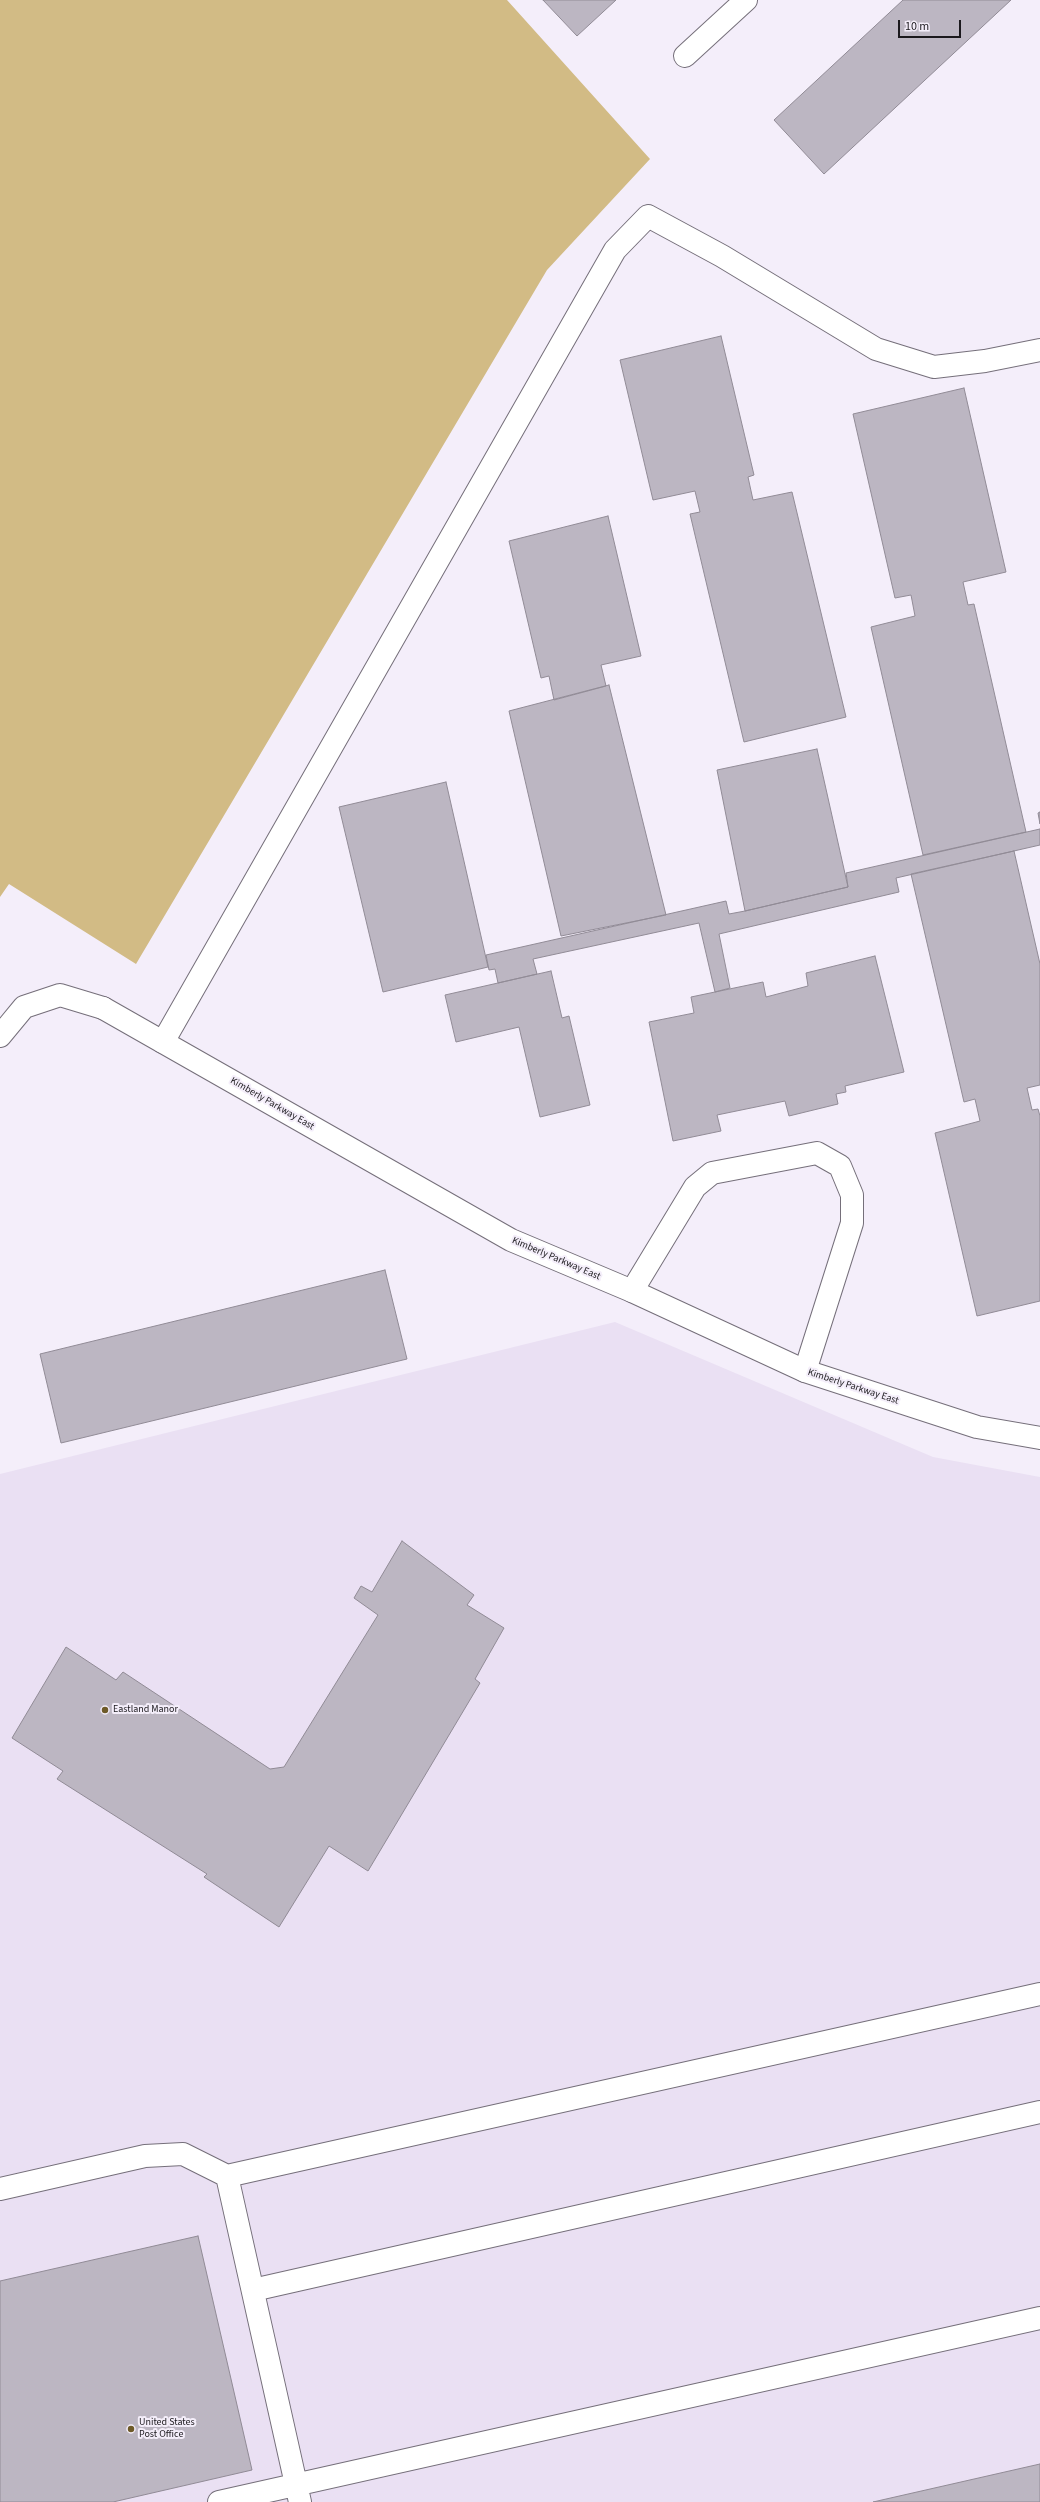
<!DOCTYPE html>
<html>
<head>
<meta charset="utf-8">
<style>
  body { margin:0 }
  #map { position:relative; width:1040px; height:2502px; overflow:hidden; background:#f4eefa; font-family:"Source Sans 3",sans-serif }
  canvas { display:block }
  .scale { position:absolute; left:898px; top:20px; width:63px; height:18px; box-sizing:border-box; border:2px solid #1b191d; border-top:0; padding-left:5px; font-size:12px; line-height:14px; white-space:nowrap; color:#1b191d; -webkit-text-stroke:3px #f4eefa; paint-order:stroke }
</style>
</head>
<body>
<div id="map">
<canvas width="1040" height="2502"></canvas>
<div class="scale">10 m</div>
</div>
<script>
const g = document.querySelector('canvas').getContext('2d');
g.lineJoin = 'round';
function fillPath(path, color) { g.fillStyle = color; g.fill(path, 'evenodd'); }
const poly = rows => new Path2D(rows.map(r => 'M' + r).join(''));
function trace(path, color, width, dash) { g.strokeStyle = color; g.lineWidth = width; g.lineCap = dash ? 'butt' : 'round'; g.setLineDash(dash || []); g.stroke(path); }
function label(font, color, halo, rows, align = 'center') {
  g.font = font + ' "Source Sans 3",sans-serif'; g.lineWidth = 4; g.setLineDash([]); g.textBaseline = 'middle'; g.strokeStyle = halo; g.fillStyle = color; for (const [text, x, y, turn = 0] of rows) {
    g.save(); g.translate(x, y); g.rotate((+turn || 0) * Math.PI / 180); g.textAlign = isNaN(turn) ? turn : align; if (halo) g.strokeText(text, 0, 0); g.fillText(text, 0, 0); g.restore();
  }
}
fillPath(poly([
  [615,1322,933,1457,1040,1477,1040,2502,0,2502,0,1474]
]), '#eae0f3');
fillPath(poly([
  [0,0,507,0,650,159,547,270,136,964,9,884,0,897]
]), '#d2bb85');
const building = poly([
  [543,0,616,0,577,36,543,0],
  [903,0,1011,0,824,174,774,120,903,0],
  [721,336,754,475,748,477,753,500,792,492,846,717,744,742,690,514,700,512,695,491,653,500,620,360,721,336],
  [964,388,1006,572,963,582,968,605,974,604,1026,832,923,855,871,627,915,616,911,595,895,598,853,414,964,388],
  [608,516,641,656,601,665,606,686,554,700,549,676,541,678,509,541,608,516],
  [609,685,666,915,561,936,509,711,609,685],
  [817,749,848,887,745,911,717,770,817,749],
  [446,782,488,967,383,992,339,807,446,782],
  [1040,812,1040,824,1038,813,1040,812],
  [1040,829,1040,845,896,878,899,892,719,934,730,988,715,992,699,923,533,959,537,974,498,983,495,969,489,970,486,955,726,901,729,914,745,911,848,887,846,873,1040,829],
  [1014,851,1040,964,1040,1085,1027,1088,1032,1110,1038,1109,1040,1116,1040,1301,977,1316,935,1133,980,1121,975,1099,964,1102,911,874,1014,851],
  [875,956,904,1072,845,1086,846,1092,836,1094,838,1104,789,1116,785,1101,717,1115,721,1131,673,1141,649,1022,694,1013,691,997,763,982,766,997,808,986,806,973,875,956],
  [551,971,562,1018,569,1016,590,1105,540,1117,519,1027,456,1042,445,995,551,971],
  [385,1270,407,1359,61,1443,40,1354,385,1270],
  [402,1541,474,1595,467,1605,504,1628,475,1679,480,1683,368,1871,329,1846,279,1927,204,1877,207,1874,57,1779,63,1771,12,1738,66,1647,116,1680,123,1672,270,1769,284,1767,378,1615,354,1598,361,1586,372,1592,402,1541],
  [198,2236,252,2470,113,2502,0,2502,0,2281,198,2236],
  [1040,2464,1040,2502,873,2502,1040,2464]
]);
fillPath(building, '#bcb6c2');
trace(building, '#918b96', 1);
const lane = poly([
  [0,1036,24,1007,60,995,103,1008],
  [163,1042,615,250,648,216,722,256,876,349,934,367,985,361,1040,350],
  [632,1291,695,1187,712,1173,817,1153,840,1166,852,1195,852,1223,805,1371],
  [227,2176,1040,1994],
  [0,2189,145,2156,183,2154,227,2176,300,2502],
  [253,2290,1040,2112],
  [219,2502,1040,2318]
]);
const street = poly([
  [685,56,746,0],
  [103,1008,511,1240,632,1291,805,1371,977,1427,1040,1438]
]);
trace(lane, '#756f7a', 24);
trace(street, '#756f7a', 24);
trace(lane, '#fff', 22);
trace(street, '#fff', 22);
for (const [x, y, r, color] of [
  [105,1710,4,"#6d5a28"],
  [131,2429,4,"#6d5a28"]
]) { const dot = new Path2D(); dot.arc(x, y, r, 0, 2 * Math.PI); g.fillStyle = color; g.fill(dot); trace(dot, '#f4eefa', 1.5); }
label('10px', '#1b191d', '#f4eefa', [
  ["Kimberly Parkway East",272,1104,30],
  ["Kimberly Parkway East",556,1259,23],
  ["Kimberly Parkway East",853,1387,18]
]);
label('10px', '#1b191d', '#f4eefa', [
  ["Eastland Manor",113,1710],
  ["United States",139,2423],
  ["Post Office",139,2435]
], 'left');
</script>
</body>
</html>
